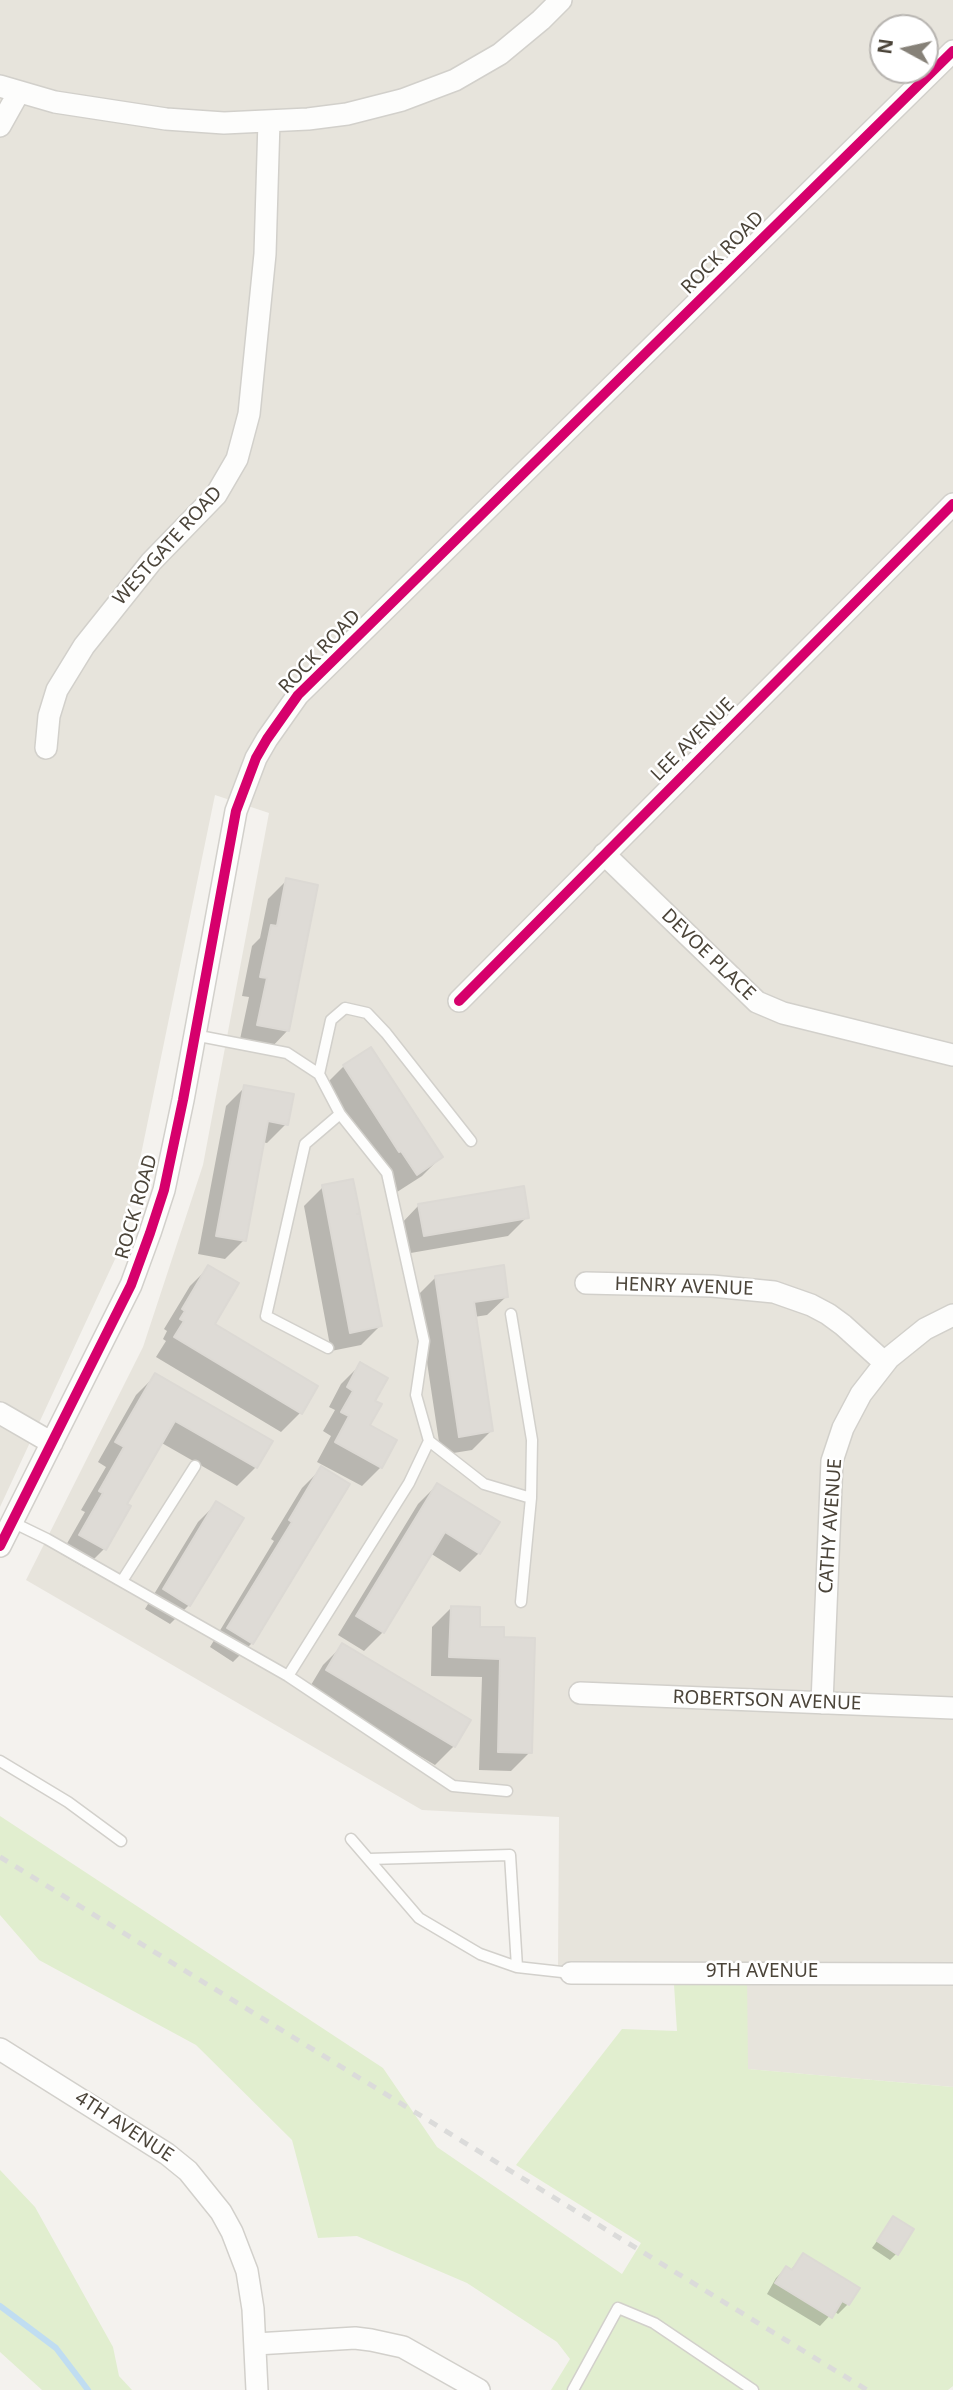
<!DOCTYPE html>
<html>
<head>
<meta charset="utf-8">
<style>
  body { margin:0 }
  #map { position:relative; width:953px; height:2390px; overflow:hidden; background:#f4f2ee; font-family:"Noto Sans",sans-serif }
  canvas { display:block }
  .north { position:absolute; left:869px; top:14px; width:70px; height:70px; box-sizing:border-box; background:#fff; border:2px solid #b7b4b0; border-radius:50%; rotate:278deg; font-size:19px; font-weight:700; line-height:28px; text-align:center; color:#4b4439 }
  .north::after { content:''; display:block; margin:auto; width:24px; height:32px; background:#868178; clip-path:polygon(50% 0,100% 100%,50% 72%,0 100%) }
</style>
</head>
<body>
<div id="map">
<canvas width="953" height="2390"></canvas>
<div class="north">N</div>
</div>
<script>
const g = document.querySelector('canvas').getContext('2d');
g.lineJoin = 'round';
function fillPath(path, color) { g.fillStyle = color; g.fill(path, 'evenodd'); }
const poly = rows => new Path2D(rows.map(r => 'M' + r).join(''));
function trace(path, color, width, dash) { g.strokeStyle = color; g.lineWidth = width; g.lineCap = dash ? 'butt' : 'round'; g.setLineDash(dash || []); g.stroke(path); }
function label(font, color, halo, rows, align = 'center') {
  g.font = font + ' "Noto Sans",sans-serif'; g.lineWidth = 5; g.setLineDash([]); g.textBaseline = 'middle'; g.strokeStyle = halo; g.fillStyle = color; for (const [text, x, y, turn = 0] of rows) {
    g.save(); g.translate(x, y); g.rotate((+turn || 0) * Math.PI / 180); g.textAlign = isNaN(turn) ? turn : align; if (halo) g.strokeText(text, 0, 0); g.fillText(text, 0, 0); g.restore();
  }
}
fillPath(poly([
  [0,0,953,0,953,2087,747,2069,746,1973,558,1966,559,1817,422,1810,26,1580,143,1347,203,1165,269,813,215,795,123,1242,0,1507],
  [883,28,925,28,925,70,883,70]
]), '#e7e4dc');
fillPath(poly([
  [0,1816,383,2068,437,2147,622,2274,641,2243,516,2165,622,2029,677,2031,673,1969,747,1973,748,2069,953,2087,953,2386,948,2390,551,2390,570,2359,557,2342,467,2283,357,2236,318,2238,292,2140,196,2045,39,1960,0,1915],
  [0,2170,35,2207,113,2347,119,2376,132,2390,42,2390,0,2352]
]), '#e1eecf');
fillPath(poly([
  [287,880,288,1030,269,1050,239,1044,249,997,242,996,252,946,260,938,268,899],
  [344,1066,441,1157,422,1176,397,1192,325,1085],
  [245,1087,286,1124,267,1143,262,1142,244,1240,225,1259,198,1254,226,1106],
  [323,1187,380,1326,361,1345,331,1351,304,1206],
  [419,1205,527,1217,508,1236,405,1254,400,1225],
  [209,1267,212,1324,316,1387,300,1413,281,1432,156,1357,166,1341,163,1339,167,1331,164,1329,190,1286],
  [436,1277,507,1296,487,1315,474,1317,491,1431,472,1450,441,1455,417,1296],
  [360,1365,373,1401,367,1426,395,1441,381,1467,362,1486,317,1462,331,1436,323,1431,335,1410,329,1407,341,1384],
  [155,1376,256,1467,237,1486,160,1442,125,1504,129,1506,104,1549,85,1568,61,1554,85,1512,81,1510,106,1467,98,1462,136,1395],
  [321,1469,252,1643,233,1662,210,1647,274,1541,271,1539,302,1488],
  [437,1485,479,1553,460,1572,430,1553,383,1632,364,1651,338,1635,418,1504],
  [217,1503,189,1605,170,1624,145,1609,198,1522],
  [451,1608,478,1628,502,1639,530,1752,511,1771,479,1770,482,1677,431,1676,432,1627],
  [342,1646,454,1746,435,1765,308,1690,323,1665],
  [893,2219,897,2253,890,2260,872,2248],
  [803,2255,848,2304,838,2314,834,2311,820,2326,767,2294,776,2278,786,2268,790,2271]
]), '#0003');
trace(poly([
  [0,2306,56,2348,88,2390]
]), '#c0ddf1', 6);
const building = poly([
  [286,878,318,885,289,1031,257,1025,267,978,260,977,271,925,277,926,286,878],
  [371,1047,443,1157,417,1175,401,1151,399,1152,343,1065,371,1047],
  [244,1085,294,1094,288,1125,268,1121,246,1241,216,1236,244,1085],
  [353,1179,360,1213,357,1214,360,1214,382,1326,350,1333,322,1185,353,1179],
  [524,1186,529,1218,424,1236,418,1204,524,1186],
  [208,1265,239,1283,215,1324,318,1386,302,1414,174,1337,184,1321,180,1319,185,1311,182,1309,208,1265],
  [504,1265,508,1297,474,1302,493,1431,459,1437,435,1276,504,1265],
  [360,1362,388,1378,375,1401,382,1404,370,1425,397,1440,382,1468,335,1442,349,1416,341,1412,353,1391,347,1387,360,1362],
  [155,1373,273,1441,257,1468,175,1421,127,1504,131,1506,106,1550,79,1535,103,1493,99,1491,124,1447,115,1442,155,1373],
  [321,1466,350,1484,253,1644,227,1628,292,1522,289,1520,321,1466],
  [437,1483,500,1522,480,1554,445,1532,384,1633,356,1616,437,1483],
  [216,1501,244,1518,190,1606,163,1589,216,1501],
  [451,1606,480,1607,480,1627,504,1627,504,1637,535,1638,532,1753,498,1752,500,1659,449,1657,451,1606],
  [342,1643,471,1720,455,1747,326,1670,342,1643],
  [893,2216,914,2229,898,2255,877,2241,893,2216],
  [803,2253,860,2288,849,2305,842,2301,832,2318,775,2283,786,2266,792,2270,803,2253]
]);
fillPath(building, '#dedbd6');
trace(building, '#dcd9d4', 2);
const service = poly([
  [319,1074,331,1020,345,1008,367,1013,386,1033,471,1141],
  [511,1314,532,1440,531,1498],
  [328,1348,266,1316,305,1144,340,1114],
  [429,1441,484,1484,531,1498,521,1602],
  [12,1522,47,1539,288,1676,409,1483,429,1441,416,1395,424,1341,387,1173,340,1114,319,1074,287,1053,194,1035],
  [122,1581,195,1466],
  [288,1676,453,1786,507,1791],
  [0,1761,68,1802,121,1841],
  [351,1839,419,1918,480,1954,517,1967,571,1973],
  [369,1859,510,1855,517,1967],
  [573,2390,618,2308,654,2323,753,2390]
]);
const minor = poly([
  [0,86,55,102,166,119,224,123,308,119,347,114,402,100,455,80,500,54,541,20,561,0],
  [0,126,19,92],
  [46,748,49,716,57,690,84,646,151,562,216,495,237,459,249,414,265,254,269,121],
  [604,854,757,1002,783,1013,953,1055],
  [459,1001,953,504],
  [586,1283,712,1286,774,1292,811,1305,828,1314,843,1325,885,1363],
  [0,1413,52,1443],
  [0,1546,131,1285,150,1233,164,1190,183,1100,236,811,256,758,267,739,298,695,953,51],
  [580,1693,953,1708],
  [822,1703,832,1461,843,1428,861,1394,889,1358,925,1329,953,1315],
  [571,1973,953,1974],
  [0,2049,167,2154,188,2171,221,2212,232,2232,247,2271,253,2309,257,2390],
  [256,2344,355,2338,371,2340,403,2347,479,2390]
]);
trace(service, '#d2d0cb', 13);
trace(minor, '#d2d0cb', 24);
trace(service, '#fdfdfc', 10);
trace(minor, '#fdfdfc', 21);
trace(poly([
  [0,1857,867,2390]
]), '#dbdbda', 5, [9, 9]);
trace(poly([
  [459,1001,953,504],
  [0,1546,131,1285,150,1233,164,1190,183,1100,236,811,256,758,267,739,298,695,953,51]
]), '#d6006c', 10);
label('19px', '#4b4439', '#fff', [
  ["ROCK ROAD",723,253,-45],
  ["WESTGATE ROAD",168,546,-48],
  ["ROCK ROAD",320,652,-46],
  ["LEE AVENUE",693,740,-45],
  ["DEVOE PLACE",708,955,44],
  ["ROCK ROAD",137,1207,-74],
  ["HENRY AVENUE",684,1287,2],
  ["CATHY AVENUE",831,1526,-86],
  ["ROBERTSON AVENUE",767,1701,2],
  ["9TH AVENUE",762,1972],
  ["4TH AVENUE",124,2127,33]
]);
</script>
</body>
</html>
